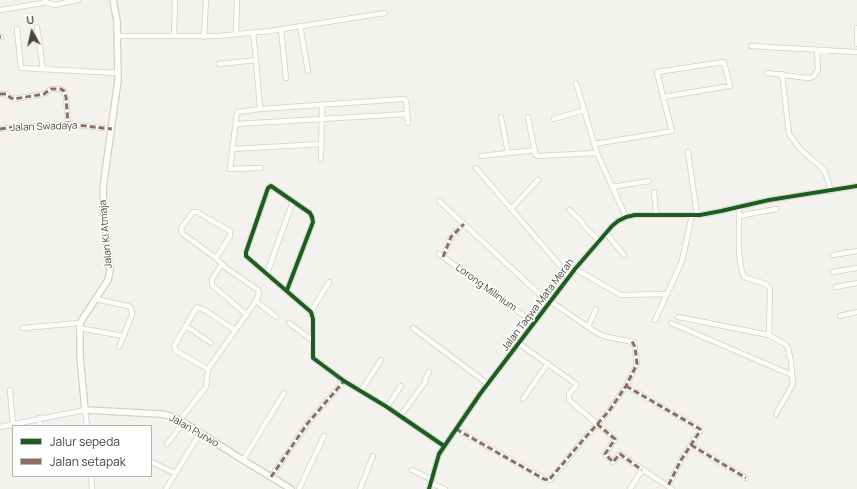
<!DOCTYPE html>
<html>
<head>
<meta charset="utf-8">
<style>
  body { margin:0 }
  #map { position:relative; width:857px; height:489px; overflow:hidden; background:#f4f2ee; font-family:Manrope,sans-serif }
  canvas { display:block }
  .legend { position:absolute; left:12px; top:425px; width:140px; height:52px; box-sizing:border-box; background:#fff; border:1px solid #b7b4b0; margin:0; padding:5px 7px; list-style:none; font-size:12px; color:#4b4439 }
  .legend li { display:flex; align-items:center; gap:8px; height:20px }
  .legend b { width:20px; border:1px solid #b7b4b0 }
  .north { position:absolute; left:12px; top:12px; width:40px; height:40px; -webkit-text-stroke:3px #fff; paint-order:stroke; rotate:352deg; font-size:11px; font-weight:700; line-height:16px; text-align:center; color:#4b4439 }
  .north::after { content:''; display:block; margin:auto; width:14px; height:18px; background:#4b4439; clip-path:polygon(50% 0,100% 100%,50% 72%,0 100%) }
</style>
</head>
<body>
<div id="map">
<canvas width="857" height="489"></canvas>
<ul class="legend">
<li><b style="height:5px;background:#1b5e20"></b>Jalur sepeda</li>
<li><b style="height:5px;background:#8d6e63"></b>Jalan setapak</li>
</ul>
<div class="north">U</div>
</div>
<script>
const g = document.querySelector('canvas').getContext('2d');
g.lineJoin = 'round';
const poly = rows => new Path2D(rows.map(r => 'M' + r).join(''));
function trace(path, color, width, dash) { g.strokeStyle = color; g.lineWidth = width; g.lineCap = dash ? 'butt' : 'round'; g.setLineDash(dash || []); g.stroke(path); }
function label(font, color, halo, rows, align = 'center') {
  g.font = font + ' Manrope,sans-serif'; g.lineWidth = 3; g.setLineDash([]); g.textBaseline = 'middle'; g.strokeStyle = halo; g.fillStyle = color; for (const [text, x, y, turn = 0] of rows) {
    g.save(); g.translate(x, y); g.rotate((+turn || 0) * Math.PI / 180); g.textAlign = isNaN(turn) ? turn : align; if (halo) g.strokeText(text, 0, 0); g.fillText(text, 0, 0); g.restore();
  }
}
const minor = poly([
  [45,2,54,5,78,0],
  [0,10,43,3,46,0],
  [300,26,308,71],
  [37,27,43,69],
  [857,28,857,44],
  [17,29,21,68,118,73],
  [281,29,286,78],
  [236,34,237,0],
  [118,36,217,36,270,31,385,13],
  [174,36,175,0],
  [0,37,1,37],
  [204,37,206,0],
  [751,46,857,52],
  [256,60,260,109,237,112,230,169,261,168],
  [219,64,256,60,253,33],
  [767,73,808,78,813,77,818,70,817,50],
  [782,74,789,134,801,150,821,167,825,172,831,191],
  [576,83,597,153],
  [0,94,6,94,11,98,14,99,44,94,51,89,61,89,64,91,66,97,68,124],
  [260,109,404,99,406,101,408,123],
  [501,117,508,153],
  [528,117,535,153,537,156,597,153,626,217],
  [554,119,584,110],
  [236,124,407,114],
  [0,129,16,127,68,124,112,129],
  [594,144,672,131,663,97,657,72,724,62,730,86,663,97],
  [233,149,321,144],
  [688,152,697,215],
  [481,156,535,150],
  [321,159,322,105],
  [476,168,569,276],
  [612,187,649,181],
  [654,192,656,215],
  [439,201,549,303],
  [739,208,739,252,741,268,744,277,766,284,770,289,769,335],
  [511,209,538,180],
  [569,210,581,221,584,226,599,241],
  [739,216,776,209],
  [606,233,624,255],
  [439,254,534,323],
  [833,255,857,251],
  [443,257,451,237,464,224],
  [222,264,212,279,212,285,247,315],
  [575,269,621,295,666,294],
  [833,272,857,268],
  [267,273,293,201],
  [836,287,857,283],
  [287,290,313,222,312,217,310,213,271,186,268,188,246,252,246,256,311,312,313,319,313,358,344,381,387,407,444,446],
  [95,299,128,306,131,308,132,315,119,347],
  [256,301,276,317],
  [311,312,329,282],
  [840,316,857,312],
  [678,317,769,335,785,344,788,348,791,362,793,384,776,414],
  [655,320,682,261,692,215],
  [289,323,312,340],
  [671,323,792,375],
  [186,326,211,343],
  [588,327,596,309],
  [23,328,80,323],
  [79,328,124,336],
  [413,328,488,384],
  [518,343,576,384,576,386,569,394,569,400,615,439,605,454,613,462,620,454,672,489],
  [208,369,176,351,174,346,197,307,206,311,235,330],
  [626,386,700,429,700,431,681,460,668,486],
  [10,390,13,427],
  [361,391,381,360],
  [523,399,548,363],
  [387,407,401,386],
  [400,416,426,381,425,379,429,372],
  [39,418,40,426],
  [180,420,206,387,208,369,256,301,259,294,258,290,225,267,216,258,183,234,181,230,182,227,193,212,197,212,230,231,230,236,216,258],
  [0,427,85,410,87,426],
  [456,429,547,480,551,479,583,440,609,411,626,386,637,364,634,342,607,337,597,333,550,301],
  [167,444,183,423],
  [691,445,746,478],
  [243,460,284,393],
  [151,462,175,473],
  [412,470,431,479],
  [91,476,92,489],
  [271,477,307,424,344,381],
  [430,483,445,489],
  [166,489,200,433],
  [299,489,324,436],
  [360,489,373,456],
  [429,489,439,454,480,394,575,269,612,226,618,221,626,217,635,215,700,215,721,211,769,200,857,186],
  [630,489,642,470]
]);
const tertiary = poly([
  [113,0,117,21,118,80,103,188,104,214,110,271,108,280,80,323,80,357,85,410,161,414,170,416,180,420,243,460,291,489]
]);
trace(minor, '#d2d0cb', 6);
trace(tertiary, '#d2d0cb', 8);
trace(minor, '#fdfdfc', 4.5);
trace(tertiary, '#fdfdfc', 5.5);
trace(poly([
  [0,37,1,37],
  [0,94,6,94,11,98,14,99,44,94,51,89,61,89,64,91,66,97,68,124],
  [0,129,16,127,68,124,112,129],
  [443,257,451,237,464,224],
  [626,386,700,429,700,431,681,460,668,486],
  [597,424,615,439,605,454,613,462,620,454,642,470],
  [456,429,544,479,549,480,583,440,609,411,626,386,637,364,635,347,632,341],
  [691,445,746,478],
  [271,477,307,424,344,381]
]), '#8d6e63', 3, [6, 3]);
trace(poly([
  [287,290,313,222,312,217,310,213,271,186,268,188,246,252,246,256,311,312,313,319,313,358,344,381,387,407,444,446],
  [429,489,439,454,480,394,575,269,612,226,618,221,626,217,635,215,700,215,721,211,769,200,857,186]
]), '#1b5e20', 4);
label('10px', '#4b4439', '#fff', [
  ["Jalan Swadaya",44,127,-2],
  ["Jalan Ki Atmaja",106,234,-95],
  ["Lorong Milinium",486,288,36],
  ["Jalan Taqwa Mata Merah",538,305,-53],
  ["Jalan Purwo",194,431,30]
]);
</script>
</body>
</html>
